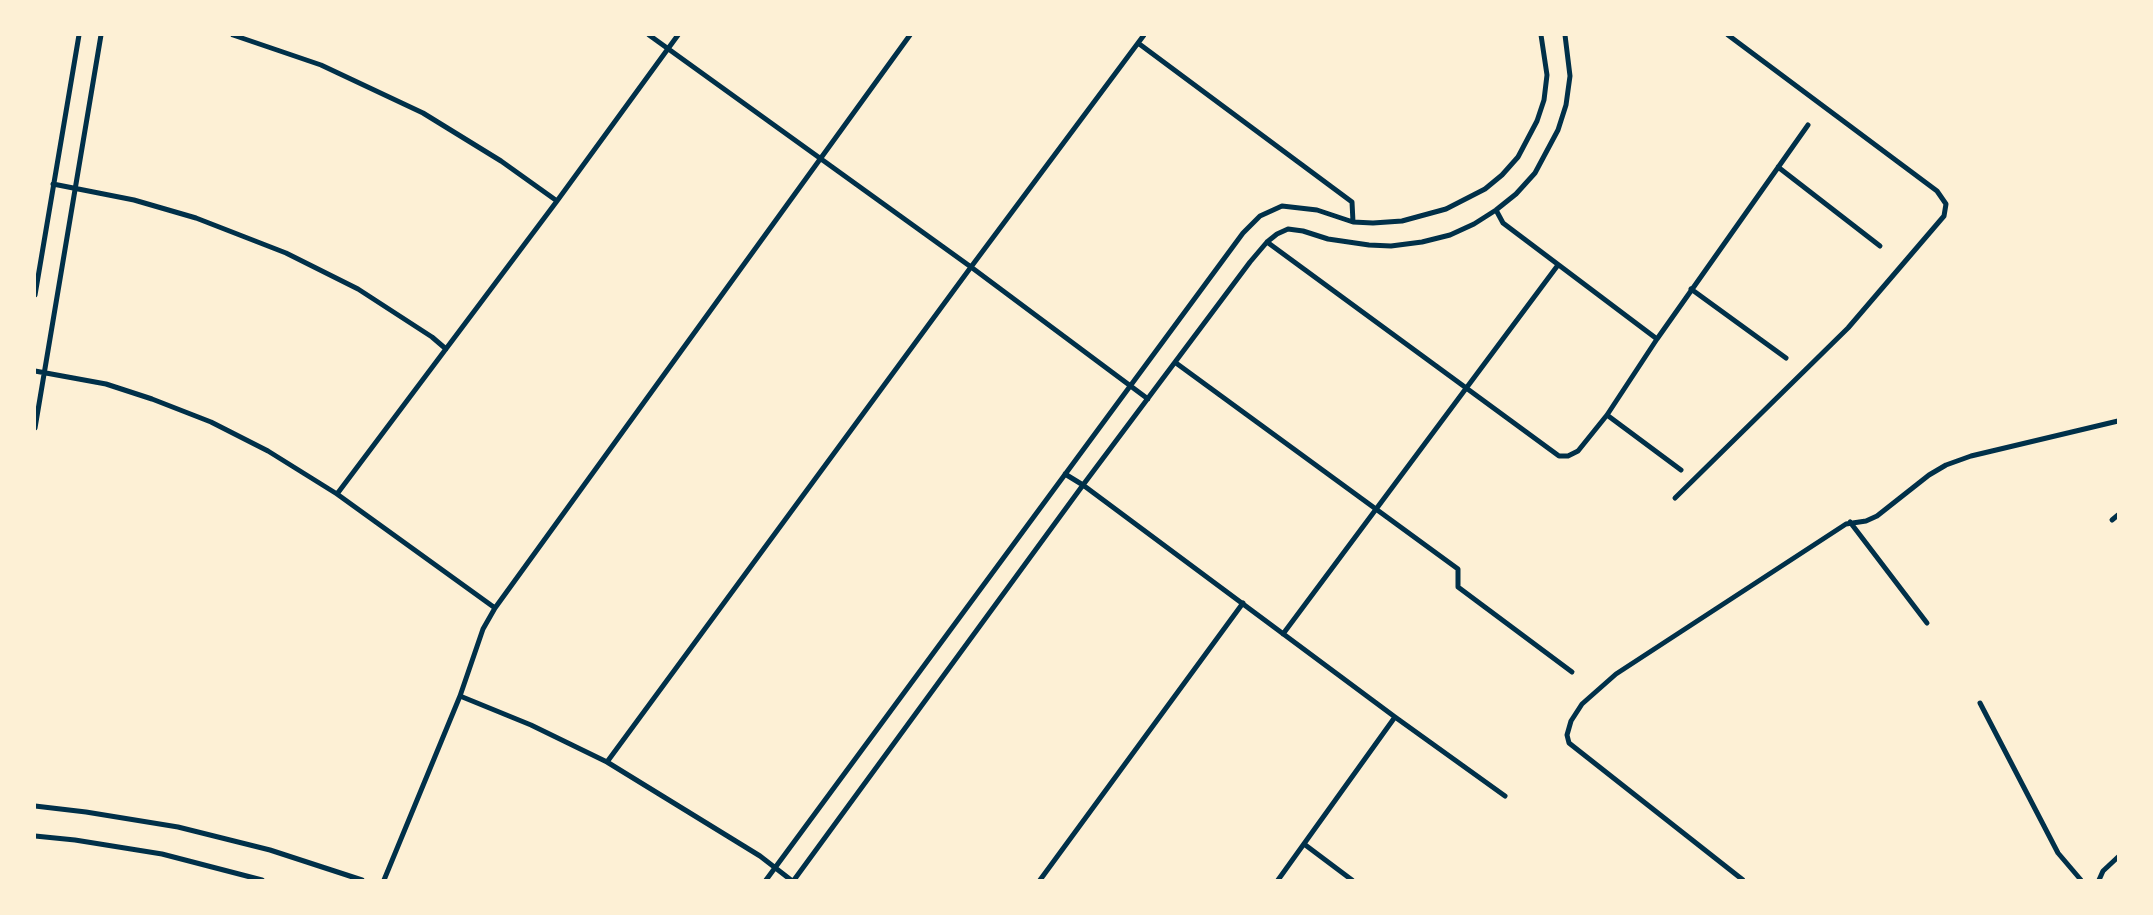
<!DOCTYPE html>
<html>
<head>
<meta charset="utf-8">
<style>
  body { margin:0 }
  #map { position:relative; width:2153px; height:915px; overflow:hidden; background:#fdf0d5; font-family:"Source Sans 3",sans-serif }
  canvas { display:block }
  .frame { position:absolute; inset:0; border:36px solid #fdf0d5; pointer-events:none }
</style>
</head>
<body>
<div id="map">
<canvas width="2153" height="915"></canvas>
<div class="frame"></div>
</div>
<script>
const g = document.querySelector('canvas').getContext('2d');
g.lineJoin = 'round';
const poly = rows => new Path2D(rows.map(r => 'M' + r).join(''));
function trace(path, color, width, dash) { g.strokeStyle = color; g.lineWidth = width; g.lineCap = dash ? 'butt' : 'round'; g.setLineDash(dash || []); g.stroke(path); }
trace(poly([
  [233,35,321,65,423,113,501,161,557,201],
  [649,35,971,267,1148,399],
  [1138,43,1352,202,1353,222],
  [1778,167,1880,246],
  [53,184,134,200,196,218,286,253,358,289,432,337,446,349],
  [1496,210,1503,223,1657,339,1808,125],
  [1267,242,1559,456,1568,456,1578,451,1607,415,1657,339],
  [1691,289,1786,358],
  [35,295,79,35],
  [1176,363,1458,569,1458,587,1572,672],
  [35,371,106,384,152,399,211,422,268,451,337,494,495,608],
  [1607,415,1681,470],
  [35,428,101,35],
  [1065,474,1083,485,1395,717,1505,796],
  [337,494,557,201,678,35],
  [1675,498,1848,328,1944,216,1946,204,1937,191,1728,35],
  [2112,520,2118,515],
  [1850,522,1927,623],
  [1283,634,1558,265],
  [460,696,531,725,607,762,760,856,791,880],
  [1980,703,2058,853,2081,880],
  [607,762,971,267,1144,35],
  [35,806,86,812,178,827,270,850,362,880],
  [35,836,75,840,162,854,262,880],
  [1304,844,1352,880],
  [384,880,460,696,483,629,495,608,910,35],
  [766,880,1243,233,1260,216,1282,206,1317,210,1353,222,1373,223,1402,221,1446,209,1485,189,1502,175,1518,157,1537,121,1544,100,1547,75,1541,35],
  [794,880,1083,485,1250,262,1267,242,1277,234,1288,229,1303,231,1328,239,1369,245,1391,246,1422,242,1450,235,1474,224,1496,210,1516,194,1535,173,1558,130,1566,105,1570,76,1565,35],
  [1040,880,1243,603],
  [1278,880,1395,717],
  [1743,880,1569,743,1567,735,1571,721,1582,704,1616,674,1846,524,1866,521,1877,516,1929,475,1946,465,1971,456,2118,421],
  [2099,880,2103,871,2118,857]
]), '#003049', 5);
</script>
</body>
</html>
